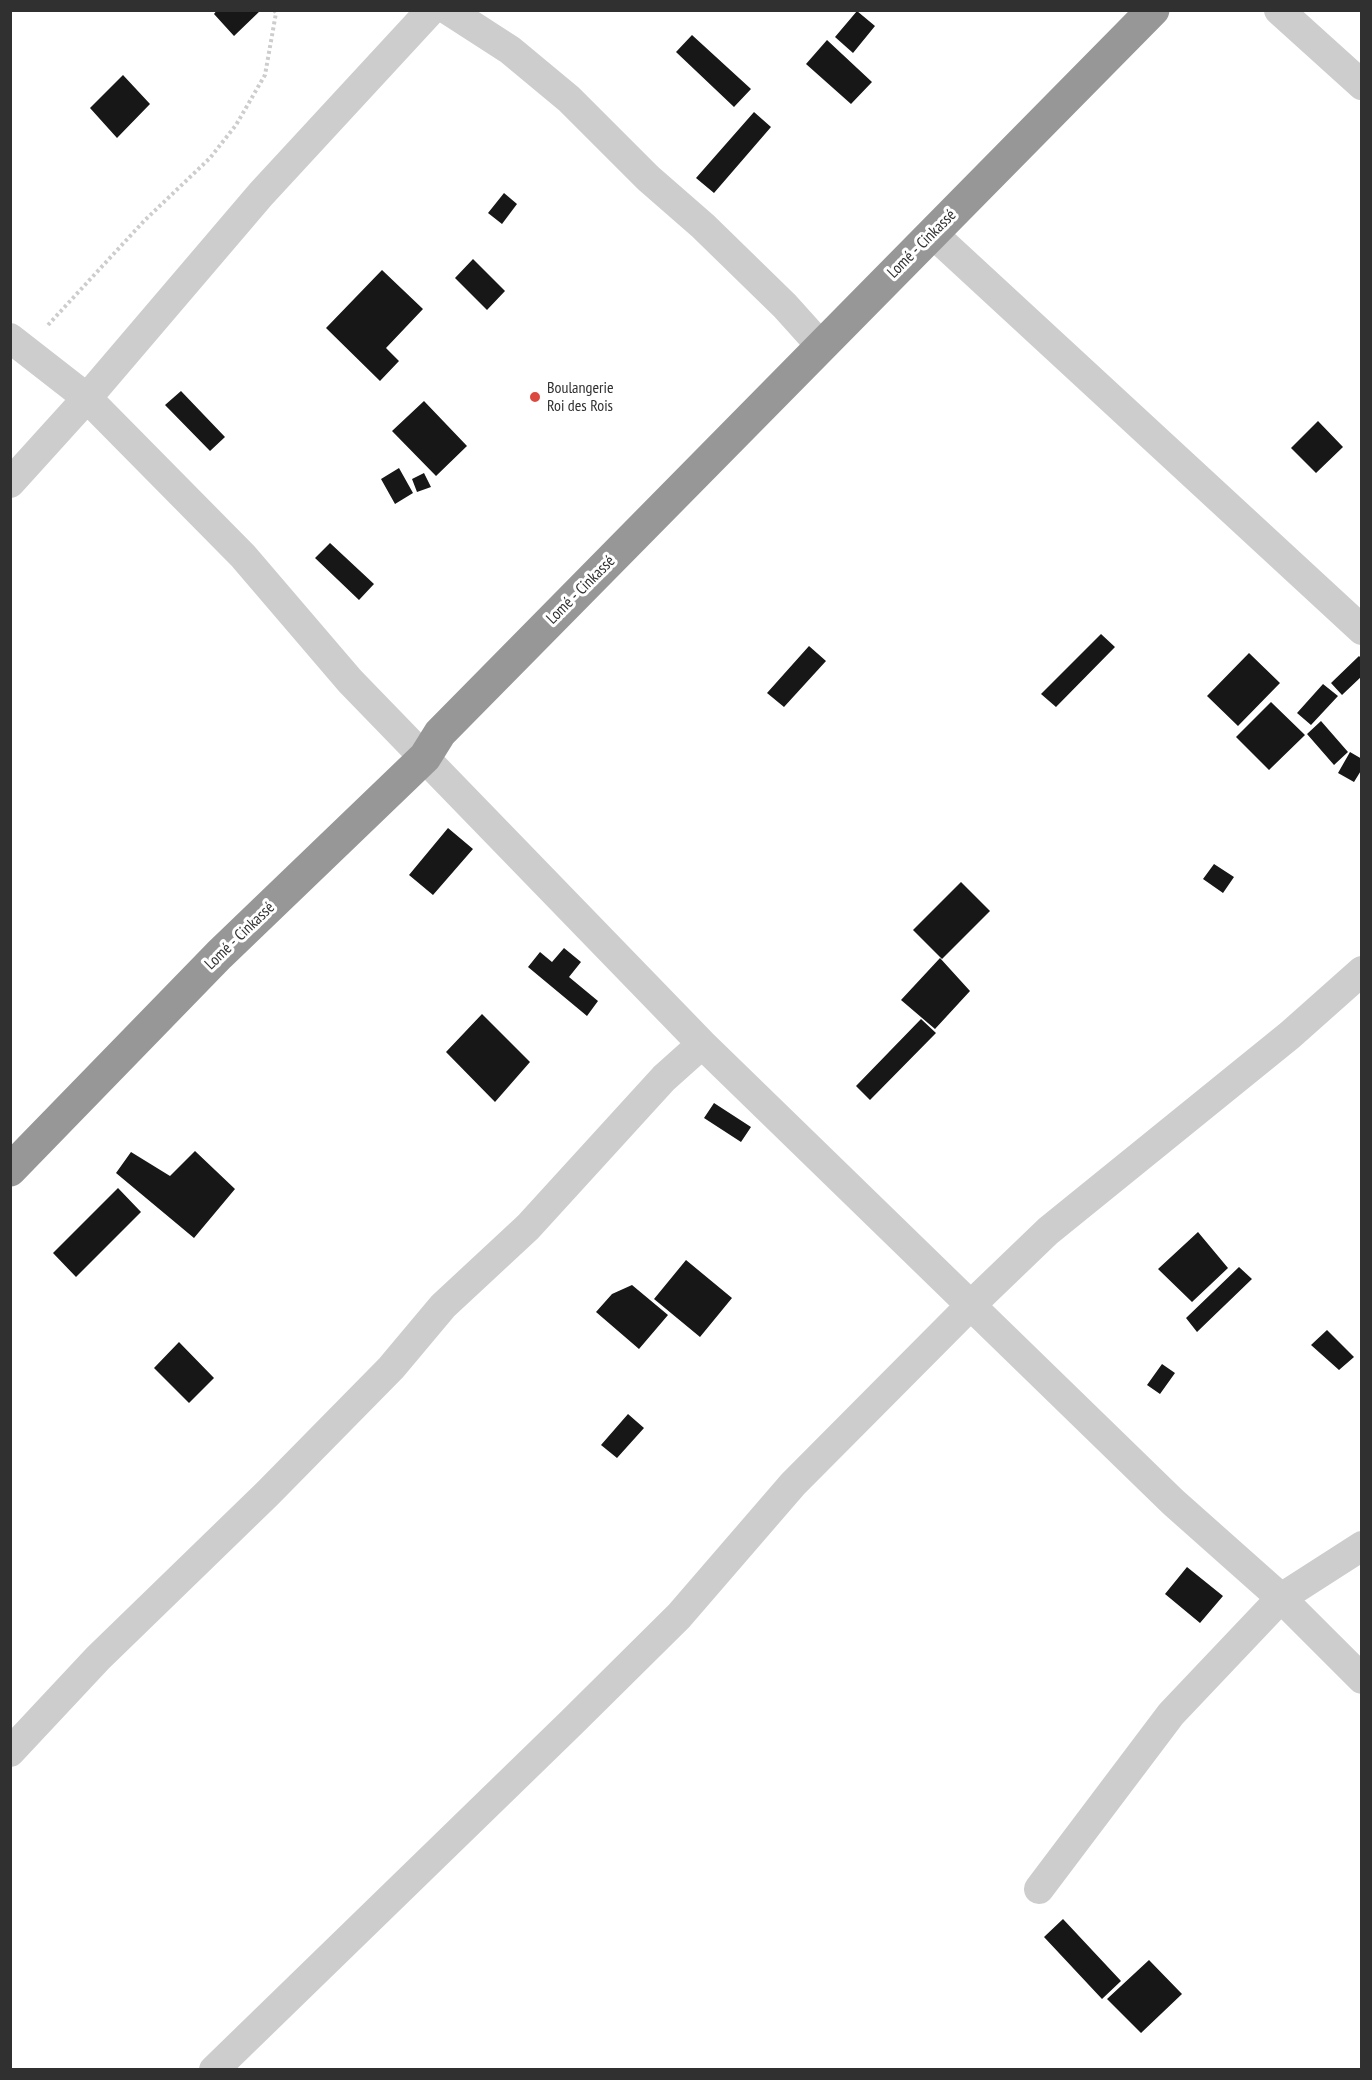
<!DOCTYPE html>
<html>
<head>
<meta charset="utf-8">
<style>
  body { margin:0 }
  #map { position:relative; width:1372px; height:2080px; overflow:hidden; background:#fff; font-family:"PT Sans Narrow",sans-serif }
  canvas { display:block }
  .frame { position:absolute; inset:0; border:12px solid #303030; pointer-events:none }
</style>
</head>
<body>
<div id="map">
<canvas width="1372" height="2080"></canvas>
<div class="frame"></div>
</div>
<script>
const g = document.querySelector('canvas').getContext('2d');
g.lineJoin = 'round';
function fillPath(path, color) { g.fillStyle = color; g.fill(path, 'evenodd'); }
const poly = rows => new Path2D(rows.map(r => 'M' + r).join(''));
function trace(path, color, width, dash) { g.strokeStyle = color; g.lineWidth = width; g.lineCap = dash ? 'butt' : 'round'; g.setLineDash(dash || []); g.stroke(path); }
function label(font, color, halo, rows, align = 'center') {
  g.font = font + ' "PT Sans Narrow",sans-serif'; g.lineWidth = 6; g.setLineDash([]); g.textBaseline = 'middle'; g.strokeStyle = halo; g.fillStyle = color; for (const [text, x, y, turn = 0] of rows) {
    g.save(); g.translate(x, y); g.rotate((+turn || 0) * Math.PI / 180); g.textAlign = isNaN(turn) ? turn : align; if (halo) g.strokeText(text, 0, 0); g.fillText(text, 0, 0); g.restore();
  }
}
fillPath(poly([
  [217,10,261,10,234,36,214,14],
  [857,11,875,26,853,53,835,37],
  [692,35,751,89,734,107,676,52],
  [827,40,872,82,851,104,806,64],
  [123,75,150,104,117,138,90,108],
  [754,112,771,127,714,193,696,178],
  [504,193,517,204,502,224,488,213],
  [473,259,505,291,487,310,455,278],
  [382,270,423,309,386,348,399,361,380,381,326,328],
  [181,391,225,437,210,451,165,405],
  [424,401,467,446,436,476,392,431],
  [1318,421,1343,447,1316,473,1291,448],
  [399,468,413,493,395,504,381,479],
  [424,473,431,487,417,492,412,479],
  [330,543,374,584,359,600,315,558],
  [1101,634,1115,647,1056,707,1041,694],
  [809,646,826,661,784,707,767,693],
  [1249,653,1280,683,1238,726,1207,696],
  [1359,656,1362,659,1362,676,1342,695,1331,683],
  [1323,684,1338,696,1311,725,1297,713],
  [1271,702,1305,735,1269,770,1236,737],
  [1321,721,1348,752,1334,765,1307,734],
  [1350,752,1362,759,1362,769,1354,782,1338,773],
  [448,828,473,849,433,895,409,875],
  [1214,864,1234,877,1223,893,1203,879],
  [961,882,990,911,942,959,913,930],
  [564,948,581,962,569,977,598,1001,587,1016,528,967,540,952,552,962],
  [940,958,970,991,935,1029,901,1000],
  [482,1014,530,1062,495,1102,446,1052],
  [921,1019,936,1033,870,1100,856,1086],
  [714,1103,751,1127,741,1142,704,1118],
  [195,1151,235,1189,194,1238,116,1173,131,1152,170,1176],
  [118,1188,141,1212,76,1277,53,1253],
  [1198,1232,1228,1268,1192,1302,1158,1269],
  [686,1260,732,1298,700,1337,654,1299],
  [1239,1267,1252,1279,1197,1332,1186,1318],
  [632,1285,668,1315,639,1349,596,1312,612,1294],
  [1327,1330,1354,1357,1339,1370,1311,1345],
  [179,1342,214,1378,189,1403,154,1368],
  [1162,1364,1175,1373,1160,1394,1147,1385],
  [628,1414,644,1428,617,1458,601,1445],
  [1187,1567,1223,1596,1200,1623,1165,1594],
  [1063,1919,1121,1981,1102,1999,1044,1937],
  [1149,1960,1182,1994,1141,2033,1107,1999]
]), '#171717');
trace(poly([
  [48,325,144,221,210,158,236,125,265,75,276,13,274,10]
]), '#cdcdcd', 4, [3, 3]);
trace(poly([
  [448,10,510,50,569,99,648,178,703,226,785,306,821,346],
  [1279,10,1362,85],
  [932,233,1362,630],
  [10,338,87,398,243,556,350,681,702,1044,1173,1502,1281,1598,1362,1679],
  [10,483,87,398,261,194,431,10],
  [10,1752,98,1658,268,1493,391,1368,443,1306,528,1227,664,1078,702,1044],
  [1039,1889,1171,1714,1281,1598,1362,1546],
  [214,2070,572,1722,679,1616,793,1484,971,1305,1048,1231,1290,1035,1362,971]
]), '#cdcdcd', 30);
trace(poly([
  [10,1170,219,955,425,757,440,733,1153,10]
]), '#979797', 33);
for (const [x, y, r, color] of [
  [535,397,6,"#db483e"]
]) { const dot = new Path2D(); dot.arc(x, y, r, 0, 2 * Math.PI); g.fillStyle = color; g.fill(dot); trace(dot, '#fff', 2); }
label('16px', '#303030', '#fff', [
  ["Lomé - Cinkassé",922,244,-45],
  ["Lomé - Cinkassé",581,590,-45],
  ["Lomé - Cinkassé",240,936,-44]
]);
label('16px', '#303030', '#fff', [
  ["Boulangerie",547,388],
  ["Roi des Rois",547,406]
], 'left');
</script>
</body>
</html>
